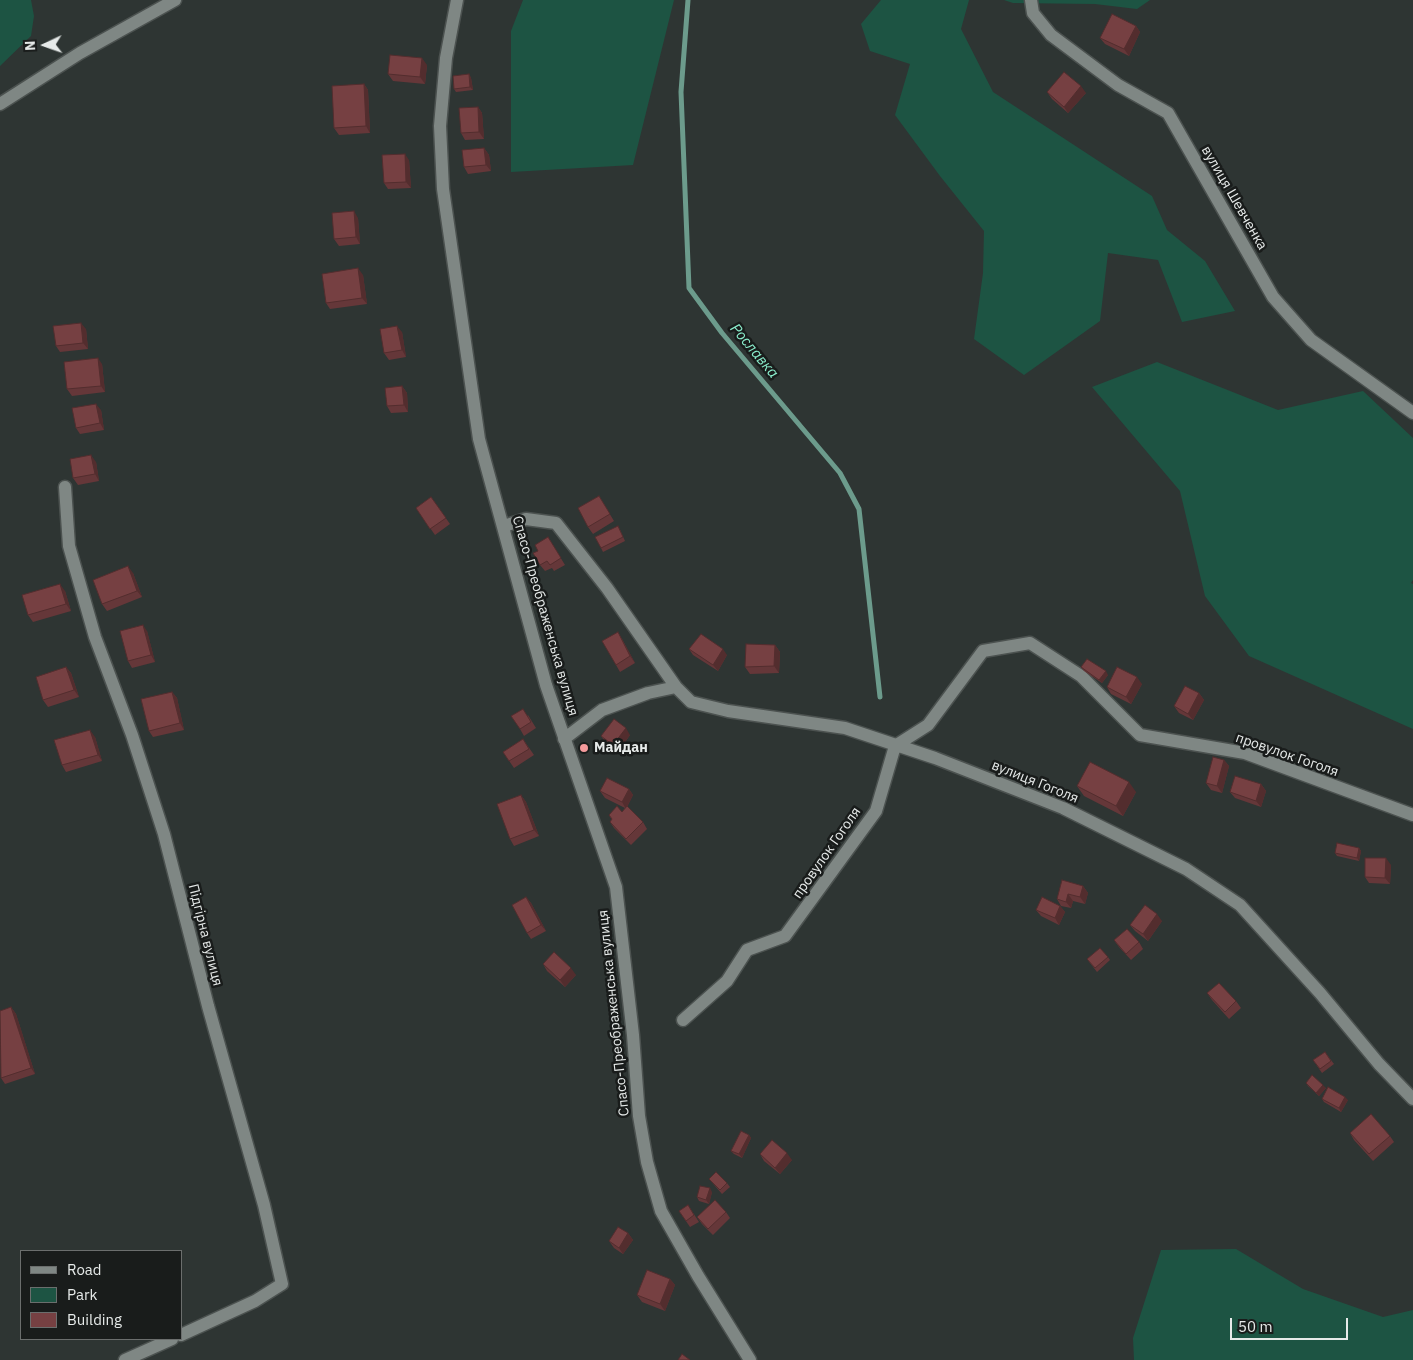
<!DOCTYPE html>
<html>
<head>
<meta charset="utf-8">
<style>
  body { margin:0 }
  #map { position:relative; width:1413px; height:1360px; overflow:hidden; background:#2e3533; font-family:"IBM Plex Sans",sans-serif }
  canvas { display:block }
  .legend { position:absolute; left:20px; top:1250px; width:162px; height:90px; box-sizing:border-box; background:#191c1b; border:1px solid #6b6e6d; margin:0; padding:6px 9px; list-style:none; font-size:15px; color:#e6eae9 }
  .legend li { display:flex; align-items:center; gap:10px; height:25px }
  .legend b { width:25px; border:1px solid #6b6e6d }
  .north { position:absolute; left:20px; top:20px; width:50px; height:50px; -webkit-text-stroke:4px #191c1b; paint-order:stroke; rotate:267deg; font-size:14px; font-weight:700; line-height:20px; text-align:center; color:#e6eae9 }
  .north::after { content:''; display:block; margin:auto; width:18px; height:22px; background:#e6eae9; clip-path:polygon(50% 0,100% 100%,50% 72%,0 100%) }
  .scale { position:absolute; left:1230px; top:1318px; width:118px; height:22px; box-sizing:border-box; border:2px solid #e6eae9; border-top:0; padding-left:6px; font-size:15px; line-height:18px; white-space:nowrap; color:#e6eae9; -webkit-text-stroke:4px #191c1b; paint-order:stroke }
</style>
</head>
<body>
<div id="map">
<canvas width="1413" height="1360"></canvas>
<ul class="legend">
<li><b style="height:6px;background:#7f8784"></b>Road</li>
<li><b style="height:14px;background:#1d5443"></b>Park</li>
<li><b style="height:14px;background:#764042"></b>Building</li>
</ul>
<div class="north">N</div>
<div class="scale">50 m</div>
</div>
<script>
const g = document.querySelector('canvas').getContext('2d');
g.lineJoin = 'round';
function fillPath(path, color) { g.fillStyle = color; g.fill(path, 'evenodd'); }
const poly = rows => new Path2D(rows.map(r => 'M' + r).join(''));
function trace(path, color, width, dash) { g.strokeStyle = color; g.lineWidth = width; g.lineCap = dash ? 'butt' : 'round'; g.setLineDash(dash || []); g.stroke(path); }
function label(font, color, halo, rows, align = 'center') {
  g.font = font + ' "IBM Plex Sans",sans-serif'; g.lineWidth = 5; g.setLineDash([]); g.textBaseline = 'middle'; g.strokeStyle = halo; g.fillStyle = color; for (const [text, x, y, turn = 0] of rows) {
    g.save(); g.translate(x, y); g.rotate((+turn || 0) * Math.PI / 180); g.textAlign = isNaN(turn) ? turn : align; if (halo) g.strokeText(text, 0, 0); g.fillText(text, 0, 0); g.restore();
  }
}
fillPath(poly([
  [0,0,31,0,34,16,31,36,0,66],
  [523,0,674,0,633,165,511,172,511,31],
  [881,0,969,0,961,29,993,92,1152,196,1167,230,1205,261,1235,311,1182,322,1158,260,1108,253,1100,321,1024,375,974,339,983,273,984,231,940,176,895,115,910,64,870,51,861,24],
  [1004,0,1150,0,1137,9,1095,4,1013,3],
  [1157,362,1278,410,1363,391,1413,438,1413,580,1411,583,1413,584,1413,729,1249,656,1205,596,1180,491,1092,387],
  [1236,1249,1303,1289,1383,1317,1413,1310,1413,1360,1134,1360,1133,1338,1161,1250]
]), '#1d5443');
trace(poly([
  [688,0,681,92,689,288,722,333,840,473,859,509,880,697]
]), '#6c9b8c', 5);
const minor = poly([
  [457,0,446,58,440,126,443,189,479,439,546,685,616,887,633,1035,639,1116,647,1162,661,1211,698,1276,750,1360],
  [1031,0,1033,13,1051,35,1118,85,1168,113,1273,297,1311,340,1413,413],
  [0,104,80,53,175,0],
  [65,487,69,546,95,637,132,735,164,834,208,1006,264,1205,282,1284,255,1301,181,1335],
  [504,526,526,519,556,523,607,588,676,687],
  [564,739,602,710,648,693,676,687,691,702,728,711,845,728,935,758,1063,808,1186,869,1240,905,1320,993,1379,1064,1413,1099],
  [683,1020,727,981,747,950,785,936,876,811,895,746,928,725,983,651,1030,643,1081,676,1140,735,1245,753,1413,815],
  [125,1360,172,1339]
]);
trace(minor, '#4c5250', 15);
trace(minor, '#7f8784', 12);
fillPath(poly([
  [1136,26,1140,32,1129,56,1105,44,1100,38],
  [427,65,425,84,393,81,388,74],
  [469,74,471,78,473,90,456,92,454,89],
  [364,84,368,90,370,133,339,135,334,128],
  [1047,92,1086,93,1068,113,1052,99],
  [478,107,482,113,484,139,465,140,461,133],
  [484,148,489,155,491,171,468,174,464,167],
  [409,160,411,188,388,189,384,183],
  [358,218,360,244,339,246,334,239],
  [363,275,367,304,330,309,326,303],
  [86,329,88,349,60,352,56,346],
  [402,332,406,357,389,360,384,353],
  [102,364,105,392,72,396,67,389],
  [402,386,407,393,408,412,391,413,387,406],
  [101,410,104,430,80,434,76,428],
  [96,462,99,481,78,485,73,478],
  [599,496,614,521,593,534,588,527],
  [431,497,450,524,435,535,416,508],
  [620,530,625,541,603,552,601,548],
  [548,537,565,565,554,571,552,568,545,571,540,565,538,551],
  [133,573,142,597,107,611,102,604],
  [65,591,71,611,33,622,28,615],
  [147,631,155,662,132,668,128,661],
  [622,639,635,663,620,672,616,665],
  [775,645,780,652,779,673,750,674,745,667],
  [689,649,727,655,718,671,693,655],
  [66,667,71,673,79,697,48,707,43,700],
  [1081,667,1108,675,1102,683,1084,671],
  [1142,684,1131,704,1111,694,1107,687],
  [172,692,177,698,184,730,153,737,149,731],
  [1199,693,1204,700,1193,720,1179,713,1174,706],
  [528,715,536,728,524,736,520,729],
  [630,735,618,752,606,743,601,736],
  [95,737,102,761,66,772,62,765],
  [523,739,534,755,514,768,503,752],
  [1224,760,1229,766,1222,793,1211,790,1206,783],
  [1261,784,1266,791,1261,807,1235,798,1230,792],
  [1077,786,1136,792,1123,816,1084,796],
  [629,789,633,795,627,807,643,822,647,829,631,845,614,828,610,822,612,820,609,815,622,812,625,808,605,798,600,791],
  [521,795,526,802,539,836,514,846,510,839],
  [1359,848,1361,851,1359,861,1337,856,1335,853],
  [1391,865,1390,884,1369,883,1365,877],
  [1083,886,1088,893,1085,904,1073,901,1071,908,1061,906,1057,899],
  [526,897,531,903,546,931,531,939,527,933],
  [1060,906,1065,912,1059,925,1041,916,1036,910],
  [1162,921,1148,941,1135,931,1130,925],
  [1114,940,1139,942,1143,949,1131,960,1119,947],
  [1108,957,1110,960,1097,972,1087,959],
  [543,964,576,975,565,987,547,971],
  [1207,993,1236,1001,1241,1008,1229,1019,1212,1000],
  [11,1007,16,1014,35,1074,5,1084,1,1078],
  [1325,1052,1334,1064,1322,1073,1313,1060],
  [1306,1083,1326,1088,1319,1096,1308,1086],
  [1322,1099,1348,1100,1341,1112,1324,1102],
  [1350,1133,1390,1136,1394,1142,1373,1161,1354,1140],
  [749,1135,751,1138,742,1158,734,1154,731,1151],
  [760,1154,792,1160,780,1174,764,1161],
  [709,1179,727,1183,730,1187,722,1194],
  [712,1192,709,1204,699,1201,697,1197],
  [688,1205,699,1222,690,1227,679,1211],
  [726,1212,730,1218,713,1235,702,1224,697,1217],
  [628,1233,633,1240,623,1254,614,1248,609,1241],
  [670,1279,675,1285,665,1311,642,1302,637,1295]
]), '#653739');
fillPath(poly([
  [1136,26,1140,32,1129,56,1124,49],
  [422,58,427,65,425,84,420,77],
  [469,74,471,78,473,90,470,87],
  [364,84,368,90,370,133,366,126],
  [1081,86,1086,93,1068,113,1064,107],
  [478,107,482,113,484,139,479,132],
  [484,148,489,155,491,171,486,165],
  [405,154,409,160,411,188,406,182],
  [354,211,358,218,360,244,356,237],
  [358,268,363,275,367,304,362,298],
  [81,323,86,329,88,349,83,343],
  [397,326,402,332,406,357,402,350],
  [98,358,102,364,105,392,101,386],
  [402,386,407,393,408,412,404,405],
  [96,404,101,410,104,430,100,423],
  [91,455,96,462,99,481,95,474],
  [128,566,133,573,142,597,137,591],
  [60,584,65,591,71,611,66,604],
  [143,625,147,631,155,662,151,655],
  [618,632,622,639,635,663,630,656],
  [775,645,780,652,779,673,774,666],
  [723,649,727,655,718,671,713,665],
  [66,667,71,673,79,697,74,690],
  [1106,671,1108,675,1102,683,1099,680],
  [1137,677,1142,684,1131,704,1126,697],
  [172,692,177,698,184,730,180,723],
  [1199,693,1204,700,1193,720,1188,714],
  [626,728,630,735,618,752,613,745],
  [90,730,95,737,102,761,98,755],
  [1224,760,1229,766,1222,793,1217,786],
  [1129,782,1136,792,1123,816,1116,806],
  [1261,784,1266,791,1261,807,1256,801],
  [629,789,633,795,626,809,622,802],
  [521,795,526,802,539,836,534,830],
  [1359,848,1361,851,1359,861,1357,858],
  [1386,858,1391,865,1390,884,1385,878],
  [1083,886,1088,893,1085,904,1080,897],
  [1068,894,1073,901,1071,908,1066,902],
  [526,897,531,903,546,931,541,925],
  [1060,906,1065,912,1059,925,1055,918],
  [1157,914,1162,921,1148,941,1143,934],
  [571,968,576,975,565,987,560,980],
  [11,1007,16,1014,35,1074,31,1068],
  [1323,1085,1326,1088,1319,1096,1316,1093],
  [1345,1097,1348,1100,1341,1112,1339,1108],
  [749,1135,751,1138,742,1158,739,1154],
  [787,1153,792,1160,780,1174,775,1168],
  [710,1188,712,1192,709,1204,706,1200],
  [628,1233,633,1240,623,1254,619,1248],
  [670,1279,675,1285,665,1311,660,1304]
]), '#532d2e');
const building = poly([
  [1112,14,1136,26,1124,49,1100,38,1112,14],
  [390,55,422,58,420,77,388,74,390,55],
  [1064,72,1081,86,1064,107,1047,92,1064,72],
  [469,74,470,87,454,89,453,76,469,74],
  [364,84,366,126,334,128,332,86,364,84],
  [478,107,479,132,461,133,459,108,478,107],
  [484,148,486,165,464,167,462,150,484,148],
  [405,154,406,182,384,183,382,155,405,154],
  [354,211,356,237,334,239,332,213,354,211],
  [358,268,362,298,326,303,322,274,358,268],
  [81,323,83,343,56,346,53,326,81,323],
  [397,326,402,350,384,353,380,329,397,326],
  [98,358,101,386,67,389,64,362,98,358],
  [402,386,404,405,387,406,385,388,402,386],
  [96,404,100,423,76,428,72,408,96,404],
  [91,455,95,474,73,478,70,459,91,455],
  [599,496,610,514,588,527,578,508,599,496],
  [431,497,446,518,430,529,416,508,431,497],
  [618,526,623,537,601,548,595,537,618,526],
  [548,537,561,558,550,565,547,561,540,565,533,553,538,551,535,545,548,537],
  [128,566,137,591,102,604,93,580,128,566],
  [60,584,66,604,28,615,22,595,60,584],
  [143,625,151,655,128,661,120,631,143,625],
  [618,632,630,656,616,665,602,641,618,632],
  [701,634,723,649,713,665,689,649,701,634],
  [746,644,775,645,774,666,745,667,746,644],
  [1087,659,1106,671,1099,680,1081,667,1087,659],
  [66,667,74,690,43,700,36,677,66,667],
  [1117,667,1137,677,1126,697,1107,687,1117,667],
  [1185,686,1199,693,1188,714,1174,706,1185,686],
  [172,692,180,723,149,731,141,699,172,692],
  [523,709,531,722,520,729,511,716,523,709],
  [614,719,626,728,613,745,601,736,614,719],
  [90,730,98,755,62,765,54,740,90,730],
  [523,739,529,749,509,761,503,752,523,739],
  [1213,757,1224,760,1217,786,1206,783,1213,757],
  [1090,762,1129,782,1116,806,1077,786,1090,762],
  [1235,776,1261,784,1256,801,1230,792,1235,776],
  [607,778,629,789,622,802,600,791,607,778],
  [521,795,534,830,510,839,497,804,521,795],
  [617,806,622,812,627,806,643,822,626,839,610,822,612,819,609,815,617,806],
  [1337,843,1359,848,1357,858,1335,853,1337,843],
  [1365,858,1386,858,1385,878,1365,877,1365,858],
  [1062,880,1083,886,1080,897,1068,894,1066,902,1057,899,1062,880],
  [526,897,541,925,527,933,512,905,526,897],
  [1042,897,1060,906,1055,918,1036,910,1042,897],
  [1145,905,1157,914,1143,934,1130,925,1145,905],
  [1127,929,1139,942,1126,954,1114,940,1127,929],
  [1100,948,1108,957,1095,968,1087,959,1100,948],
  [554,952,571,968,560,980,543,964,554,952],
  [1219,983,1236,1001,1225,1012,1207,993,1219,983],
  [11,1007,31,1068,1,1078,0,1011,11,1007],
  [1325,1052,1331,1061,1320,1069,1313,1060,1325,1052],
  [1312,1075,1323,1085,1316,1093,1306,1083,1312,1075],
  [1328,1087,1345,1097,1339,1108,1322,1099,1328,1087],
  [1371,1114,1390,1136,1369,1154,1350,1133,1371,1114],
  [741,1131,749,1135,739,1154,731,1151,741,1131],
  [772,1140,787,1153,775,1168,760,1154,772,1140],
  [716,1172,727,1183,720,1190,709,1179,716,1172],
  [700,1186,710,1188,706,1200,697,1197,700,1186],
  [715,1200,726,1212,708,1229,697,1217,715,1200],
  [688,1205,694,1215,686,1221,679,1211,688,1205],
  [618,1227,628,1233,619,1248,609,1241,618,1227],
  [647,1270,670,1279,660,1304,637,1295,647,1270],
  [682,1354,690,1360,678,1360,682,1354]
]);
fillPath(building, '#764042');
trace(building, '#532d2e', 1);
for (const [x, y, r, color] of [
  [584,748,5,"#f59b9c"]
]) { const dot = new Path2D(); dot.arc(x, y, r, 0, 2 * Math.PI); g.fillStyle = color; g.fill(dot); trace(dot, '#191c1b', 2); }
label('14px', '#e6eae9', '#191c1b', [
  ["вулиця Шевченка",1234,198,60],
  ["Спасо-Преображенська вулиця",545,616,74],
  ["провулок Гоголя",1287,755,19],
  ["вулиця Гоголя",1035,782,22],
  ["провулок Гоголя",827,853,-55],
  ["Підгірна вулиця",205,935,76],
  ["Спасо-Преображенська вулиця",614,1013,-96]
]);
label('bold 14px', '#e6eae9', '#191c1b', [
  ["Майдан",594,748]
], 'left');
label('italic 15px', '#8beecd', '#191c1b', [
  ["Рославка",754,351,50]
]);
</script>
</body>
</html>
